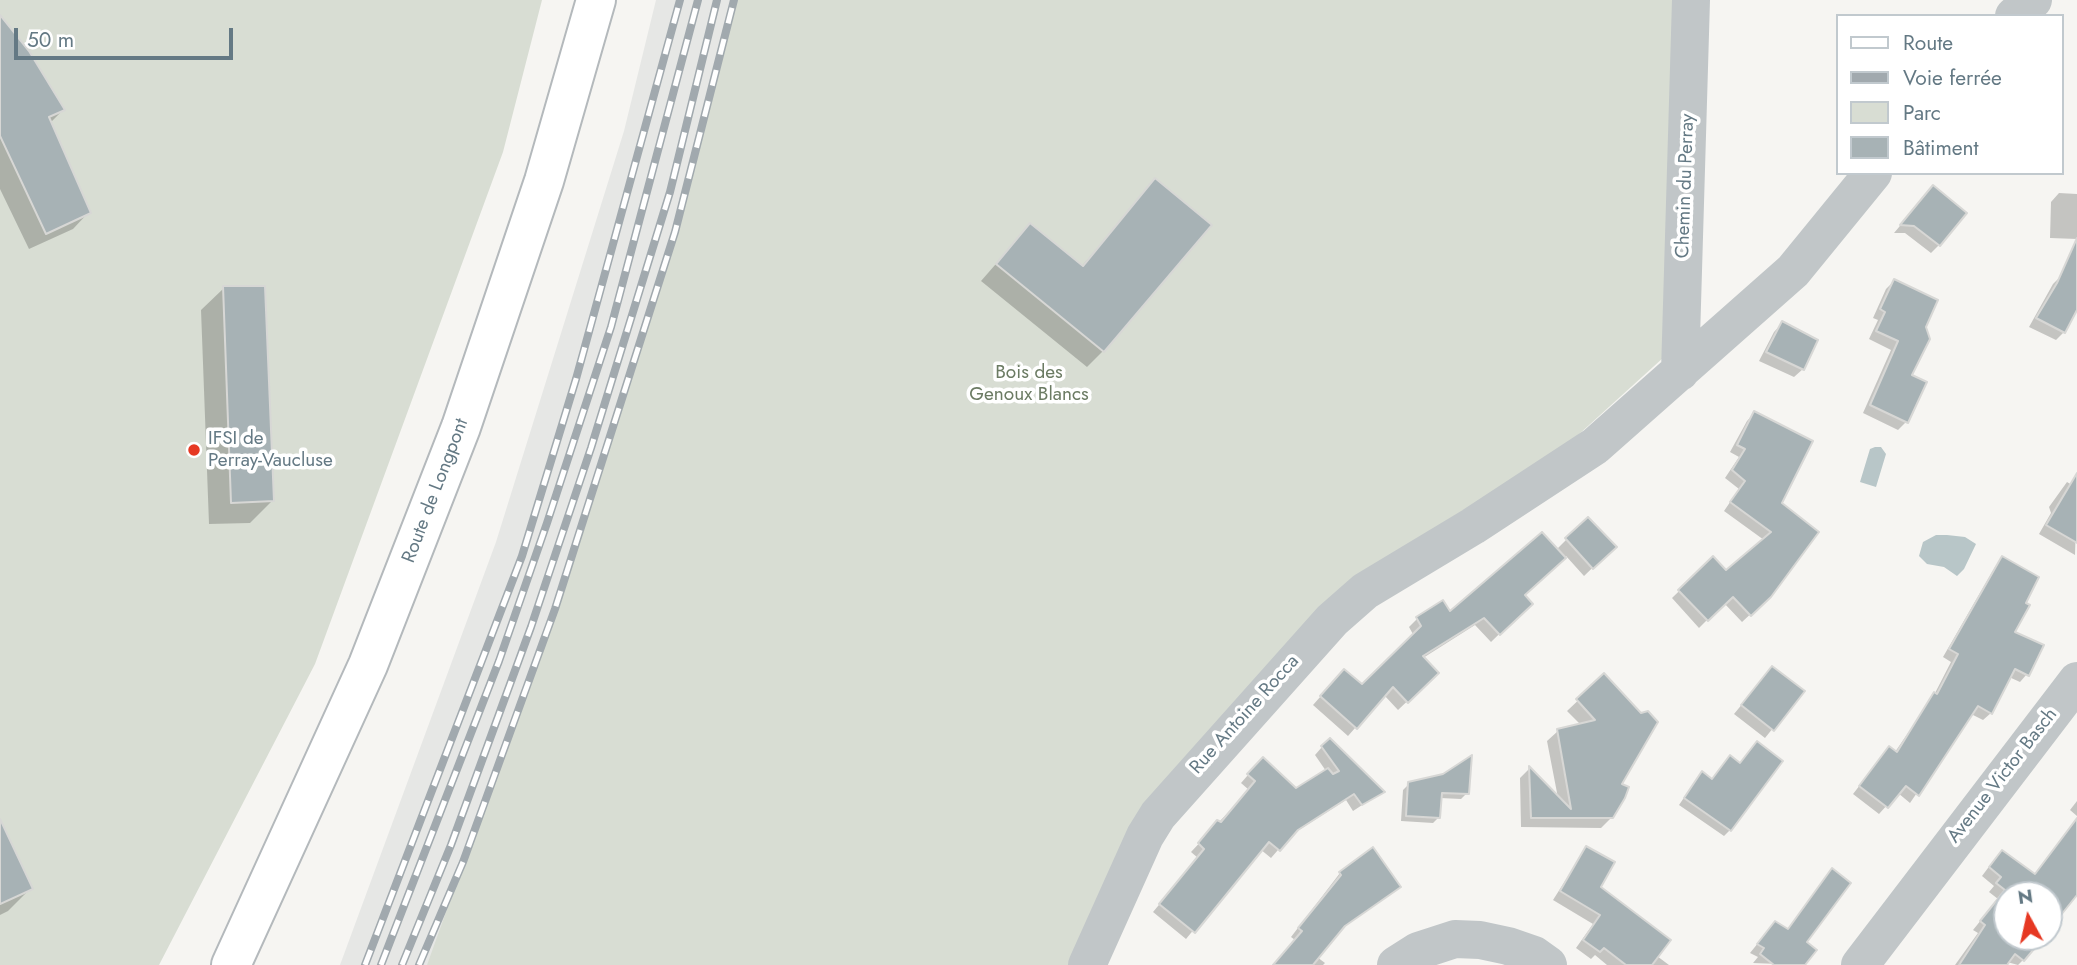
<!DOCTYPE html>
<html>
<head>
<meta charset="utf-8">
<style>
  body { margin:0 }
  #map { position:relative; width:2077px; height:965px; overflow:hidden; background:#f6f5f2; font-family:Jost,sans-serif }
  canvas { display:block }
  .legend { position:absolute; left:1836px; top:14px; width:228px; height:161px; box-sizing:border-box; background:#fff; border:2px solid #c1c9ce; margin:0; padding:9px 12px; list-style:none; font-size:21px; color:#647984 }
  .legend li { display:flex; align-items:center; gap:14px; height:35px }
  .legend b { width:35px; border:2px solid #c1c9ce }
  .north { position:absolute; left:1993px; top:881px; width:70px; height:70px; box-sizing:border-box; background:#fff; border:2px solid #c1c9ce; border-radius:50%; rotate:352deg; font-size:19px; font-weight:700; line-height:28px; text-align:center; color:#647984 }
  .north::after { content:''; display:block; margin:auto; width:24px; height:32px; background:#e63822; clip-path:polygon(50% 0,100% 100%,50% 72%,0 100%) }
  .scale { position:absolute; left:14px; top:28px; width:219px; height:32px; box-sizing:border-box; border:4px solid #647984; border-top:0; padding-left:9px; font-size:21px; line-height:24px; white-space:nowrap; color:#647984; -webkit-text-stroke:5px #fff; paint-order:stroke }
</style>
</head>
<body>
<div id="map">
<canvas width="2077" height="965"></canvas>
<ul class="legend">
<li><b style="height:9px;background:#fff"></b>Route</li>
<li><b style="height:9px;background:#a1a9ae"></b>Voie ferrée</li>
<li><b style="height:19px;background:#d8ddd3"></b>Parc</li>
<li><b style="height:19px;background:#a7b2b5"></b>Bâtiment</li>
</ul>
<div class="north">N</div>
<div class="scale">50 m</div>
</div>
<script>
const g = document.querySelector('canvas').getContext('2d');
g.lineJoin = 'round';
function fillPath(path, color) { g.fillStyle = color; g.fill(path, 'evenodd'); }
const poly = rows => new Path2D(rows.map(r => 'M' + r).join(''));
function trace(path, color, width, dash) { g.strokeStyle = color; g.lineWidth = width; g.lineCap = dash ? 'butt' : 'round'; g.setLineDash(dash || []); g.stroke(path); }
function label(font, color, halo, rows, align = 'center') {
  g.font = font + ' Jost,sans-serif'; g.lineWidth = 7; g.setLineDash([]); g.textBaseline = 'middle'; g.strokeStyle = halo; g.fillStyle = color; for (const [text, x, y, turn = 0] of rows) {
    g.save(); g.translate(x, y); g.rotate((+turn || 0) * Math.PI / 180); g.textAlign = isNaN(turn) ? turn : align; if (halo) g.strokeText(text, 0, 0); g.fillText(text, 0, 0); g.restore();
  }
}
fillPath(poly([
  [656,0,779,0,459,965,340,965,496,542,624,131]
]), '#e6e7e5');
fillPath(poly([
  [0,0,542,0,503,152,315,664,159,965,0,965],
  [734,0,1678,0,1664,357,1577,436,1458,517,1172,797,1087,965,427,965,555,609,675,232]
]), '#d8ddd3');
fillPath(poly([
  [1875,447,1881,447,1886,454,1876,487,1860,482,1870,449],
  [1947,535,1965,537,1976,544,1964,569,1957,576,1944,567,1927,564,1919,556,1923,542,1936,535]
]), '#b8c6c8');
fillPath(poly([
  [0,19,63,110,50,123,89,212,73,229,29,249,0,189],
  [1155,181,1103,351,1087,367,981,281,1030,225,1081,267],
  [2059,193,2077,194,2077,239,2050,238,2051,202],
  [1925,196,1939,245,1931,253,1905,233,1894,233],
  [2061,276,2077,284,2077,307,2064,332,2056,340,2029,327,2053,284],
  [1894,281,1924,327,1910,375,1906,422,1898,430,1863,413,1891,350,1869,339,1878,320,1873,318,1886,289],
  [224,288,272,501,250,523,209,524,201,310],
  [1782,323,1803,369,1794,377,1759,361,1774,332],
  [1754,413,1780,503,1770,596,1742,622,1724,603,1699,628,1672,598,1713,558,1726,573,1764,540,1724,511,1739,489,1725,478,1739,457,1730,452,1747,421],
  [2067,482,2077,488,2075,555,2039,534,2051,513,2049,507],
  [1566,540,1614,547,1584,576,1566,556,1523,595,1530,604,1491,642,1475,625,1423,658,1437,673,1398,710,1384,695,1348,736,1313,705,1336,679,1362,686,1414,636,1409,627,1417,619,1442,602,1449,614,1556,550],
  [2002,559,2013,633,2027,674,2020,682,2009,677,1991,713,1983,720,1971,714,1910,803,1898,793,1879,814,1853,794,1889,748,1895,752,1934,695,1951,662,1943,657,1995,567],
  [1772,668,1802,692,1765,738,1734,714],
  [1604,676,1620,784,1612,817,1601,828,1521,827,1520,778,1529,769,1558,798,1547,741,1558,731,1581,725,1567,711],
  [1322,747,1382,792,1353,811,1346,800,1291,835,1271,858,1260,849,1186,939,1153,912,1198,858,1191,852,1249,790,1241,783,1255,767,1296,790,1326,771,1315,755],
  [1739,764,1730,830,1724,836,1679,805,1696,780,1711,781],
  [1409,784,1467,793,1461,799,1440,798,1439,817,1433,823,1401,821,1403,790],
  [2077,801,2077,816,2070,810],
  [2077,818,2077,892,2049,904,2049,895,2007,895,2007,937,2041,937,2023,960,2018,965,2007,962,2005,965,1955,965,1978,933,1973,930,1998,899,1989,892,1994,886,1982,876,1994,860,2002,852,2034,875],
  [0,823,30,889,8,911,0,915],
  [1586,848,1599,887,1657,956,1669,965,1607,965,1595,955,1591,959,1576,948,1593,924,1553,900],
  [1832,871,1804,943,1803,965,1753,963,1758,957,1750,953,1767,932,1787,930],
  [1340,873,1398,886,1338,932,1317,957,1325,963,1323,965,1274,965,1295,940,1291,937]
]), '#0003');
const building = poly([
  [0,15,29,51,65,110,49,117,91,213,46,234,0,136,0,15],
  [1155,178,1212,225,1104,352,996,264,1030,223,1083,266,1155,178],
  [1933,185,1967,213,1940,246,1914,226,1900,225,1933,185],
  [2077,238,2077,310,2065,333,2036,318,2057,283,2077,238],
  [1894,279,1938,300,1926,327,1930,339,1912,375,1927,382,1908,423,1870,405,1898,341,1876,331,1885,312,1880,309,1894,279],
  [223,286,265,286,274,501,231,503,223,286],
  [1782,321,1818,340,1804,370,1766,352,1782,321],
  [1754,411,1813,441,1782,503,1819,532,1771,597,1751,616,1733,597,1708,621,1678,590,1713,556,1726,570,1771,532,1730,502,1745,481,1732,470,1745,449,1737,445,1754,411],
  [2077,473,2077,543,2046,525,2077,473],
  [1588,517,1617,547,1593,569,1565,538,1588,517],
  [1542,532,1566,558,1525,595,1533,604,1500,635,1484,618,1423,656,1439,673,1408,703,1393,687,1357,729,1320,696,1344,669,1362,684,1421,626,1416,617,1443,600,1450,611,1542,532],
  [2002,556,2039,577,2026,603,2030,605,2015,632,2044,645,2029,676,2015,669,1992,714,1978,706,1919,796,1906,786,1888,808,1859,786,1889,746,1897,752,1934,692,1937,694,1958,654,1949,649,2002,556],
  [1772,666,1805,691,1774,731,1741,705,1772,666],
  [1604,673,1641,713,1648,711,1658,722,1622,784,1629,787,1625,798,1613,818,1531,818,1529,766,1571,809,1557,729,1595,720,1576,699,1604,673],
  [1330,738,1385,792,1362,805,1354,794,1298,830,1280,851,1269,842,1195,933,1159,904,1204,849,1198,843,1217,820,1221,822,1255,781,1247,774,1263,757,1296,788,1328,768,1333,774,1339,771,1321,746,1330,738],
  [1757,741,1783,761,1731,831,1684,798,1702,771,1712,779,1730,755,1740,763,1757,741],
  [1472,755,1469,794,1442,793,1440,818,1406,816,1408,782,1443,774,1472,755],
  [2077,818,2077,895,2049,930,2049,895,2007,895,2007,937,2044,937,2024,961,2015,954,2007,965,1959,965,1985,925,1980,921,2005,890,1996,883,2001,877,1989,867,2002,850,2035,874,2077,818],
  [0,819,33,889,0,904,0,819],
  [1586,846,1615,862,1601,887,1671,940,1652,965,1626,965,1604,948,1600,952,1583,940,1600,915,1560,891,1586,846],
  [1373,847,1401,887,1345,926,1313,965,1273,965,1302,931,1298,928,1341,875,1339,872,1373,847],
  [1832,868,1851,883,1807,942,1817,950,1805,965,1774,965,1760,954,1764,948,1757,944,1775,921,1788,929,1832,868]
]);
fillPath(building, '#a7b2b5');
trace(building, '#d7d7d5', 2);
const major = poly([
  [231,965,368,665,461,427,544,181,596,0]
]);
trace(major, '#b4b9bc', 42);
trace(poly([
  [2014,16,2033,0],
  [1680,372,1691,0],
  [1087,965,1145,836,1158,815,1332,620,1365,591,1473,526,1595,446,1793,271,1873,173],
  [1396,965,1418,951,1455,939,1480,940,1508,946,1534,955,1548,965],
  [1860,965,2077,681]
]), '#c1c6c8', 38);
trace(major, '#fff', 38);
const rail = poly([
  [365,965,522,556,576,379,680,0],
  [381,965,499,661,547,523,611,327,698,0],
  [402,965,451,845,531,627,591,448,670,192,717,0],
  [419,965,463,862,555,609,675,232,734,0]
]);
trace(rail, '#a1a9ae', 8);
trace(rail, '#fff', 5, [16]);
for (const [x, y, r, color] of [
  [194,450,7,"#e63822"]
]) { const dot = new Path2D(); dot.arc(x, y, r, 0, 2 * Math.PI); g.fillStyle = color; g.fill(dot); trace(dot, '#fff', 2.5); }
label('19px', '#647984', '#fff', [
  ["Chemin du Perray",1686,186,-88],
  ["Route de Longpont",436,491,-69],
  ["Rue Antoine Rocca",1245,715,-48],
  ["Avenue Victor Basch",2003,776,-52]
]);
label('19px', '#6b7b63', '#fff', [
  ["Bois des",1029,373],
  ["Genoux Blancs",1029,395]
]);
label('19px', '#647984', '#fff', [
  ["IFSI de",208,439],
  ["Perray-Vaucluse",208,461]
], 'left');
</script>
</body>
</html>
